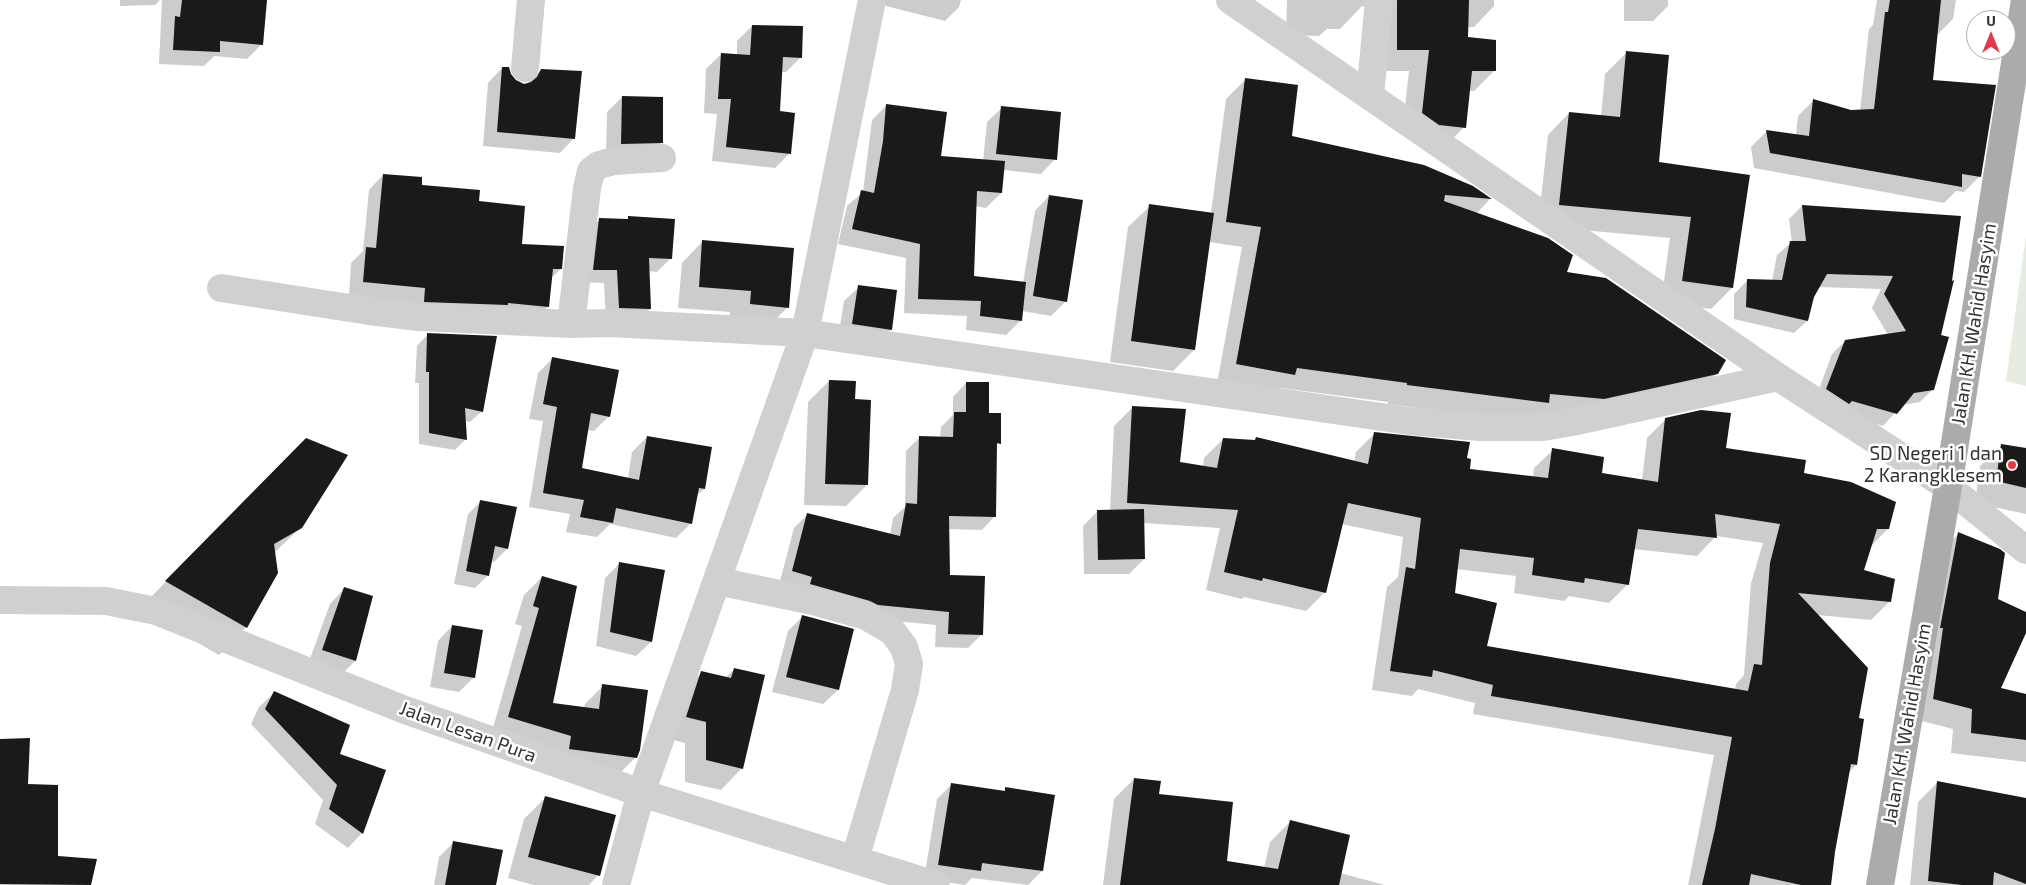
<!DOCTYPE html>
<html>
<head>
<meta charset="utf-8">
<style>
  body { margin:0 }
  #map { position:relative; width:2026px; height:885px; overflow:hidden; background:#fff; font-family:"Exo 2",sans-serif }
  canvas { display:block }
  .north { position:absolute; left:1966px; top:10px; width:50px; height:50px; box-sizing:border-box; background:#fff; border:1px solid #adadad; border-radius:50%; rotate:0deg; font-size:14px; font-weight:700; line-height:20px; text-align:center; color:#333 }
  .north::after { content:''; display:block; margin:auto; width:18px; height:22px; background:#e63946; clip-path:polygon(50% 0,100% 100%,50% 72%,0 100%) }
</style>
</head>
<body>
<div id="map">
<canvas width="2026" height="885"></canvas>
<div class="north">U</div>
</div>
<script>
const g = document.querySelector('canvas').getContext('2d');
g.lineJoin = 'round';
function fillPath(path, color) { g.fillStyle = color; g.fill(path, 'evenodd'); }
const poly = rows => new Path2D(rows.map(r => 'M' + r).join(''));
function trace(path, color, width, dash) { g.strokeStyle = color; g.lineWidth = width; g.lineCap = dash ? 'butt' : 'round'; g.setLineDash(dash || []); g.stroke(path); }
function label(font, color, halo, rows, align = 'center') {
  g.font = font + ' "Exo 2",sans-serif'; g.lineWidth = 5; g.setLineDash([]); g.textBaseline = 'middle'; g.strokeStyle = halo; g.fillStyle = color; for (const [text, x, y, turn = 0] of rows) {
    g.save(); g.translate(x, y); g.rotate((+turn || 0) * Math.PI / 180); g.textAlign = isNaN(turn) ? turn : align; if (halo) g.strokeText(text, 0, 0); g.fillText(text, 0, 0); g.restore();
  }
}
fillPath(poly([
  [2026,235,2026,386,2006,381]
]), '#e6ecdf');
fillPath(poly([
  [120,0,160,0,155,5,120,6],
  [162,0,266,0,262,44,247,59,214,56,204,66,159,64],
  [875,0,961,0,959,7,945,21,874,3],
  [1287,0,1494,0,1494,6,1474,27,1467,27,1467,38,1494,71,1474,91,1468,91,1464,127,1444,148,1402,134,1409,71,1377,71,1368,8,1362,6,1340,29,1327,29,1319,36,1286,35],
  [1624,0,1668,0,1668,6,1653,21,1624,21],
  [1877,0,1956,0,1953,19,1937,35,1931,81,1980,176,1964,192,1956,191,1944,203,1754,168,1751,147,1767,131,1796,135,1798,116,1814,100,1851,111,1860,111,1869,29,1873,25],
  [752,26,801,57,786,72,781,72,779,112,790,153,775,168,712,161,717,114,704,113,706,69,721,54,737,55,737,41],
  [1626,53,1658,163,1749,176,1732,288,1711,309,1661,302,1670,238,1538,226,1548,135,1569,113,1601,116,1605,74],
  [502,68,515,82,524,85,527,84,541,70,574,138,560,153,483,146,488,83],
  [1246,79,1290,137,1472,187,1490,199,1476,214,1717,373,1697,393,1529,422,1388,404,1388,402,1281,388,1275,394,1217,384,1242,247,1209,242,1194,350,1173,371,1110,362,1128,227,1150,206,1211,213,1226,99],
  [622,97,662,142,647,157,606,158,607,112],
  [886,106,940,157,983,161,987,122,1002,108,1055,159,1041,174,1003,170,1001,193,986,208,975,206,972,277,1023,283,1035,211,1049,196,1066,301,1051,316,1022,311,1021,320,1006,335,966,330,967,316,904,313,906,258,838,244,847,206,863,192,872,120],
  [383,175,420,186,561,269,551,278,548,306,534,321,349,297,351,263,363,251,369,190],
  [1802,206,1960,217,1933,389,1920,402,1902,405,1883,426,1838,413,1814,403,1832,354,1845,341,1888,335,1872,308,1881,289,1818,287,1813,297,1807,321,1794,333,1734,319,1734,294,1747,281,1772,281,1777,255,1792,242,1789,219],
  [629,217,670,259,657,272,648,271,650,309,637,322,606,321,604,283,581,282,586,233,600,219,626,220],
  [703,241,788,307,766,329,729,326,730,312,678,308,682,263],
  [859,287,891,329,876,344,838,338,844,301],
  [428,334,482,411,470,422,465,421,466,439,455,450,419,444,419,383,415,383,417,346],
  [553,358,609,416,594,431,587,430,581,469,628,478,632,452,647,437,704,489,696,496,691,523,676,538,610,524,597,537,566,532,570,514,529,507,543,421,529,419,538,373],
  [829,381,853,400,867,485,846,506,804,505,808,402],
  [966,383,988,414,999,443,996,446,995,516,982,530,948,529,949,576,981,635,968,648,935,647,936,625,864,618,779,585,794,528,807,515,890,535,893,518,905,507,906,451,920,437,940,438,941,427,953,415,953,397],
  [1133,407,1179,463,1203,467,1204,458,1223,439,1254,441,1256,438,1354,462,1356,452,1375,433,1465,459,1468,470,1533,477,1534,468,1553,450,1600,474,1642,480,1647,438,1666,419,1724,449,1803,474,1888,529,1871,546,1863,571,1890,601,1871,620,1817,615,1858,720,1856,765,1849,772,1834,852,1830,885,1688,885,1714,755,1473,714,1475,703,1418,689,1412,696,1372,690,1387,587,1398,577,1403,537,1342,524,1325,592,1306,611,1244,597,1242,599,1206,590,1220,528,1143,523,1144,559,1129,574,1084,574,1083,526,1098,511,1110,511,1114,426],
  [1716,536,1763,543,1751,583,1744,675,1736,684,1735,690,1486,647,1453,594,1456,569,1516,576,1514,593,1564,601,1569,596,1609,603,1628,584,1634,549,1697,556],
  [2002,445,2026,450,2026,514,1975,503,1980,466],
  [279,467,301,527,274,553,246,627,219,655,139,609],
  [481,501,507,549,494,562,491,561,488,575,475,588,454,584,468,514],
  [1959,533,1997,599,2026,613,2026,630,1999,689,2026,695,2026,762,1951,753,1953,729,1914,719,1939,553],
  [620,563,651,642,636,656,596,646,605,578],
  [542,577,551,704,584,708,585,704,603,686,636,757,618,775,491,735,522,626,515,624,524,595],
  [344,589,355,661,341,675,308,664,330,604],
  [803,616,838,690,823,704,772,692,788,631],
  [452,626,474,677,459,692,430,687,438,641],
  [735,669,742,768,721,790,685,782,685,743,665,738,680,694,701,673,725,678],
  [274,693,338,755,384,771,362,833,348,848,315,824,323,800,251,724,259,707],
  [0,740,27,786,56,857,96,860,89,885,0,885],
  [1134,779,1158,795,1225,862,1264,868,1270,842,1290,822,1340,873,1385,885,1103,885,1114,799],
  [1938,782,2026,799,2026,885,1910,885,1918,802],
  [952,784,1002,792,1006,789,1053,796,1042,871,1028,885,972,878,965,885,924,879,937,799],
  [545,798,598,875,589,885,534,885,508,878,524,819],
  [454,842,495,885,434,885,439,857]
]), '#0003');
fillPath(poly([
  [182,0,267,0,263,45,220,41,220,52,173,50,175,16,180,17],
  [1397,0,1469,0,1468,37,1496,40,1496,71,1472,71,1466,128,1439,125,1422,113,1429,50,1397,50],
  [1890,0,1941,0,1933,80,1996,85,1981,177,1962,174,1962,187,1770,153,1766,130,1809,136,1813,99,1851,110,1874,109,1885,12,1888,12],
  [752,25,803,26,802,58,783,57,780,111,795,113,791,154,726,147,731,99,718,99,721,53,750,55],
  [1626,51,1669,55,1659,162,1750,175,1733,288,1682,281,1691,217,1559,205,1569,112,1620,117],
  [502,67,509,67,511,74,516,80,524,84,531,82,537,77,541,69,582,71,575,139,497,132],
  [1245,78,1298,85,1292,136,1424,165,1473,186,1492,199,1445,195,1444,201,1548,238,1573,255,1567,272,1606,278,1726,360,1718,374,1604,399,1550,394,1549,403,1407,385,1407,383,1297,368,1295,375,1236,364,1261,227,1226,222],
  [622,96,663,97,663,143,621,144],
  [886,104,947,112,941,156,1005,161,1002,193,977,191,974,276,1026,282,1022,321,980,316,981,301,918,299,920,244,852,229,861,190,874,193,883,141],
  [1001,106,1061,112,1057,160,996,154],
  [383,174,422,177,422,185,480,190,479,201,525,206,522,244,564,246,562,269,553,269,549,307,508,303,508,305,424,302,425,288,363,282,366,247,376,248],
  [1049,195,1083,200,1067,302,1033,296],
  [1149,204,1214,213,1195,350,1131,341],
  [1802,205,1961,216,1952,281,1954,280,1941,335,1949,337,1934,390,1914,393,1897,414,1852,401,1849,404,1826,389,1845,340,1906,331,1884,294,1893,276,1827,274,1814,297,1808,321,1746,307,1747,279,1782,280,1790,241,1806,241],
  [628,216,675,219,672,259,649,258,651,309,619,308,617,270,593,270,599,218,628,219],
  [702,240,794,248,789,308,750,304,751,291,699,287],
  [858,285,897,290,892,330,852,324],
  [427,333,497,336,483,412,465,408,467,440,429,433,429,372,426,372],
  [552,357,619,370,610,417,591,413,582,468,639,480,647,436,712,447,705,489,699,488,692,524,616,508,613,523,580,517,584,500,543,493,557,407,543,404],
  [829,380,856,381,855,399,871,400,868,485,825,484],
  [966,382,989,382,989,413,1001,413,1001,444,997,443,996,517,949,516,950,575,985,576,983,635,948,634,949,612,878,605,870,601,810,584,812,577,792,571,807,513,900,536,906,503,917,504,919,436,953,437,954,412,966,412],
  [1132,406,1186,409,1180,462,1217,468,1223,438,1255,440,1256,437,1368,464,1374,432,1470,442,1467,458,1471,459,1470,469,1548,478,1552,448,1604,457,1602,473,1658,482,1665,418,1701,410,1731,413,1726,448,1806,460,1804,473,1851,482,1896,502,1889,529,1877,529,1864,570,1895,579,1891,602,1798,593,1868,668,1859,718,1864,719,1857,765,1851,764,1835,852,1831,885,1801,885,1751,874,1749,885,1702,885,1715,829,1732,737,1491,696,1493,685,1433,670,1432,677,1390,671,1406,567,1415,569,1421,518,1348,503,1326,593,1263,578,1262,581,1224,572,1238,510,1127,503],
  [1715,514,1780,524,1770,563,1762,665,1754,664,1748,691,1487,646,1497,603,1455,593,1460,549,1534,558,1532,575,1584,583,1585,578,1629,585,1638,529,1717,538],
  [306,438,348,455,302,528,274,544,278,573,247,628,165,581],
  [2001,444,2026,448,2026,488,1996,481],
  [480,500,517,507,508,549,495,546,489,576,466,571],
  [1144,509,1145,559,1098,560,1097,510],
  [1958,532,2000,549,2005,553,1998,599,2026,612,2026,633,2001,688,2026,694,2026,740,1971,733,1972,709,1933,699,1943,628,1940,628],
  [619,562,665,570,652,642,610,632],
  [542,576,577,586,553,703,599,709,602,684,648,690,640,750,637,758,569,749,571,736,508,717,539,608,533,606],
  [344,587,373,596,356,661,322,650],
  [802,615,854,629,839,690,786,677],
  [452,625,483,630,475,678,444,673],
  [734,668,765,675,743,769,706,760,706,722,686,717,701,671,731,678],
  [274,691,350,725,340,754,386,770,363,834,329,809,337,785,265,709],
  [30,738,28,784,58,785,58,856,97,859,91,885,0,884,0,739],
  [1134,778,1161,781,1159,794,1233,802,1227,861,1278,869,1290,820,1350,835,1339,885,1120,885],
  [1937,781,2026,798,2026,884,1994,872,1993,885,1962,885,1928,881],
  [951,783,1005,791,1005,787,1055,795,1043,871,982,863,981,871,938,865],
  [545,796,616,815,600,876,528,857],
  [453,841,503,850,496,885,445,885]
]), '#1a1a1a');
trace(poly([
  [1230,0,1778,377,1948,487,2026,550],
  [525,68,531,0],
  [1370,96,1379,0],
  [221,288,369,311,419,317,571,324,610,323,805,333,1409,421,1480,427,1543,427,1572,422,1778,377],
  [571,324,587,188,591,171,599,165,614,161,662,158],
  [717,581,813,601,866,616,892,631,904,647,909,664,905,690,855,859],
  [0,600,106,601,156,611,405,710,641,793,936,885],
  [616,885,641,793,805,333,872,0]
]), '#d0d0d0', 28);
trace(poly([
  [1880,885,1948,487,2025,0]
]), '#ababab', 28);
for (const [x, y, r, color] of [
  [2012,465,5,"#e63946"]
]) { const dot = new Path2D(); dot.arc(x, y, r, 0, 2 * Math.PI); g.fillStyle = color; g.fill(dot); trace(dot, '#fff', 2); }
label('19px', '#333', '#fff', [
  ["Jalan KH. Wahid Hasyim",1974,324,-81],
  ["Jalan KH. Wahid Hasyim",1907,724,-80],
  ["Jalan Lesan Pura",468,732,20]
]);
label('19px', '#333', '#fff', [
  ["SD Negeri 1 dan",2002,454],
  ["2 Karangklesem",2002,476]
], 'right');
</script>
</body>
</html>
